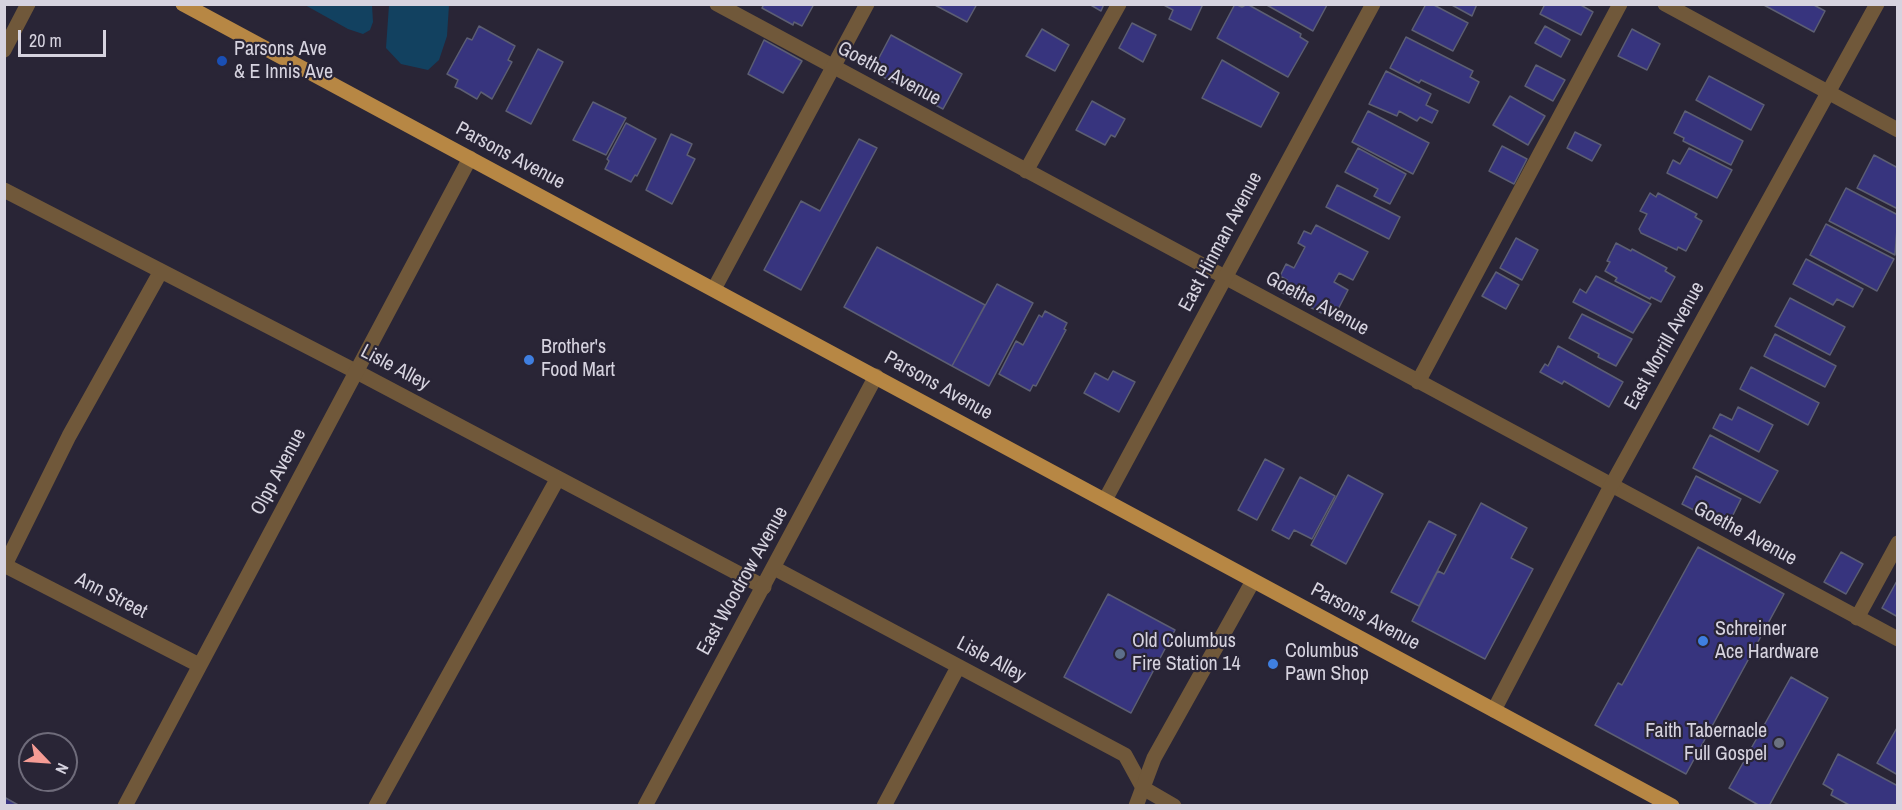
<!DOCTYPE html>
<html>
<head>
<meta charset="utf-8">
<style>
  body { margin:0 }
  #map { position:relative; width:1902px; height:810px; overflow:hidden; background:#292536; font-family:"Archivo Narrow",sans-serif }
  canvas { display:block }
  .frame { position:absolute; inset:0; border:6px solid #d6d3df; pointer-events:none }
  .north { position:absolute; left:18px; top:732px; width:60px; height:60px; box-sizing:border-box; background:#292536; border:2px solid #6e6b7a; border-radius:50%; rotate:115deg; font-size:16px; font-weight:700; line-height:24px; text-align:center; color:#d6d3df }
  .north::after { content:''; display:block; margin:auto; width:21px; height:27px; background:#f59c95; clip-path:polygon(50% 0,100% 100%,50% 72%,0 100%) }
  .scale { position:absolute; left:18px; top:30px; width:88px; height:27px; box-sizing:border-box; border:3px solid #d6d3df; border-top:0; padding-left:8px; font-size:18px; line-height:21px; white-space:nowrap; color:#d6d3df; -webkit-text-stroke:4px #292536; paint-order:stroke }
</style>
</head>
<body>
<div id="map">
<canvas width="1902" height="810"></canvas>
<div class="frame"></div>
<div class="north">N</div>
<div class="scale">20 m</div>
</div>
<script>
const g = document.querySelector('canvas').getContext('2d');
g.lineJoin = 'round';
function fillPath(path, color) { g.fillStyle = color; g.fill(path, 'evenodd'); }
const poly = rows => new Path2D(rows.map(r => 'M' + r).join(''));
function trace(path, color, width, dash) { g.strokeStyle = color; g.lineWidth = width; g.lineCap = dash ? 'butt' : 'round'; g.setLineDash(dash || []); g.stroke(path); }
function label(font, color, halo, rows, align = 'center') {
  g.font = font + ' "Archivo Narrow",sans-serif'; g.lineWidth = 4.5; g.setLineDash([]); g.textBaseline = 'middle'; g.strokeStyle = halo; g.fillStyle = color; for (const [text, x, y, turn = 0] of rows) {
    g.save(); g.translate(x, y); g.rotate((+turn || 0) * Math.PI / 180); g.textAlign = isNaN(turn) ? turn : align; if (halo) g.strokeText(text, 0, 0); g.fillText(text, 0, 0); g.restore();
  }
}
fillPath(poly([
  [305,5,372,5,373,22,370,30,363,34,348,29],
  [389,5,449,5,447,36,439,60,428,70,401,64,386,48]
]), '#124160');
const building = poly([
  [764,4,814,4,802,26,794,22,793,25,762,8,764,4],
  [933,4,977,4,967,22,933,4],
  [1089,4,1104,4,1101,11,1089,4],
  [1162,4,1203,4,1191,30,1169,19,1173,10,1162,4],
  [1235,4,1242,7,1247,4,1301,34,1300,37,1308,42,1288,77,1217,38,1235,4],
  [1265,4,1325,4,1327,5,1313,31,1265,4],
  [1426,4,1432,4,1468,23,1453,51,1412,30,1426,4],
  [1450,4,1477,4,1472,16,1450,4],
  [1545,4,1579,4,1593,12,1581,35,1540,14,1545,4],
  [1762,4,1812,4,1825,11,1814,32,1762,4],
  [1132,23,1156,35,1143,62,1119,48,1132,23],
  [479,26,515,46,508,60,512,62,492,99,481,92,477,99,460,89,455,87,458,80,447,74,467,38,472,40,479,26],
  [1545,26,1570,40,1561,57,1535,43,1545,26],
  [1042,29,1069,45,1055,71,1026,56,1042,29],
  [1632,29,1660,44,1647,70,1618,56,1632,29],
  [891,35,962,74,943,109,872,71,891,35],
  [1406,37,1473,71,1470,77,1479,82,1469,103,1421,80,1419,83,1390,68,1406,37],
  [764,40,802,61,783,93,748,74,764,40],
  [538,49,563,62,531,124,506,111,538,49],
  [1222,60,1279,93,1261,127,1202,98,1222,60],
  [1536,65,1565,80,1553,101,1525,86,1536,65],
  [1386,71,1431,94,1426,105,1438,111,1432,123,1420,117,1417,121,1399,111,1397,116,1369,104,1386,71],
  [1709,76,1764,105,1751,130,1696,100,1709,76],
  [1510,96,1545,116,1528,145,1493,125,1510,96],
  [1092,101,1125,119,1115,137,1111,135,1105,145,1076,130,1092,101],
  [593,102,626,118,606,155,573,140,593,102],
  [1368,111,1429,143,1413,174,1352,142,1368,111],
  [1685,111,1743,141,1731,165,1683,141,1684,138,1674,133,1685,111],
  [626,123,656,139,637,176,635,175,631,182,605,169,609,161,607,159,626,123],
  [1575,132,1601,145,1592,161,1567,148,1575,132],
  [671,134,692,144,687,155,695,159,672,204,646,190,671,134],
  [859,139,877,148,801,290,764,270,801,201,820,211,859,139],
  [1502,146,1527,159,1514,184,1489,171,1502,146],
  [1358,148,1406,174,1390,204,1374,196,1378,189,1345,172,1358,148],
  [1689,148,1732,170,1717,198,1667,173,1673,160,1680,164,1689,148],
  [1874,155,1898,168,1898,209,1857,188,1874,155],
  [1337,185,1400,217,1389,239,1326,207,1337,185],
  [1846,188,1898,215,1895,255,1829,221,1846,188],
  [1650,193,1656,197,1658,193,1697,214,1695,217,1702,221,1686,251,1678,247,1677,250,1641,233,1639,229,1647,214,1640,211,1650,193],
  [1826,224,1894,259,1877,291,1810,255,1826,224],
  [1316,225,1368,252,1353,280,1339,273,1334,282,1348,290,1333,319,1281,292,1287,280,1280,276,1286,264,1294,268,1305,247,1298,243,1304,231,1311,234,1316,225],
  [1516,238,1538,250,1522,280,1500,268,1516,238],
  [1616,243,1631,251,1632,249,1667,268,1665,271,1675,277,1661,302,1651,297,1650,299,1615,281,1617,278,1605,271,1610,262,1607,261,1616,243],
  [877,247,985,305,952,366,844,307,877,247],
  [1806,259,1863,289,1853,307,1837,299,1833,305,1793,284,1806,259],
  [1496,272,1519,285,1506,309,1482,296,1496,272],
  [1596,276,1651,304,1633,333,1573,302,1580,289,1586,293,1596,276],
  [997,284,1033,303,989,386,952,366,997,284],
  [1790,298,1845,327,1830,355,1775,326,1790,298],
  [1045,311,1067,323,1064,329,1066,330,1036,386,1033,385,1030,391,999,374,1016,341,1023,345,1039,315,1042,317,1045,311],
  [1582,314,1632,339,1616,366,1598,357,1599,354,1569,338,1582,314],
  [1775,334,1836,366,1825,387,1764,356,1775,334],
  [1558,346,1623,382,1609,407,1564,381,1562,384,1540,372,1545,364,1548,366,1558,346],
  [1751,367,1819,403,1808,425,1740,389,1751,367],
  [1113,371,1135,382,1119,412,1084,393,1095,373,1108,380,1113,371],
  [1738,407,1773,425,1759,452,1713,428,1720,414,1732,420,1738,407],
  [1710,435,1778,471,1760,503,1693,468,1710,435],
  [1265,459,1284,469,1257,520,1238,510,1265,459],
  [1348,475,1383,494,1346,564,1311,545,1348,475],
  [1696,476,1741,499,1727,527,1682,504,1696,476],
  [1300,477,1335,496,1312,539,1294,530,1289,539,1272,530,1300,477],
  [1481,503,1527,528,1511,558,1533,569,1485,659,1412,621,1438,571,1444,574,1481,503],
  [1429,521,1456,535,1419,606,1391,592,1429,521],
  [1698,547,1784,594,1686,774,1595,725,1618,683,1622,685,1698,547],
  [1841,552,1863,564,1846,594,1824,582,1841,552],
  [1898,579,1898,617,1882,608,1898,579],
  [1108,594,1175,630,1131,713,1064,677,1108,594],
  [1791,677,1828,698,1769,806,1760,806,1729,788,1791,677],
  [1898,726,1898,775,1877,763,1898,726],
  [1838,754,1898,786,1898,806,1851,806,1831,795,1833,790,1823,784,1838,754],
  [4,797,20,806,4,806,4,797]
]);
fillPath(building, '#37347e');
trace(building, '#5c5e73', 1.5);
trace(poly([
  [717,4,1898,639],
  [1026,171,1119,4],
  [4,190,357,372,764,587],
  [1418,382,1620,4],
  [5,565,69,436,161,271],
  [774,568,1125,755,1143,788,1174,806],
  [1857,618,1898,543],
  [376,806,558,478],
  [884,806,958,667]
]), '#70583a', 15);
trace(poly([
  [1665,4,1898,130],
  [4,50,28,4],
  [714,289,867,4],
  [1105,500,1373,4],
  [4,565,199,665],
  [1494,710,1611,486,1877,4],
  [125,806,470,158],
  [645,806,876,376],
  [1136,806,1154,758,1253,581]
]), '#70583a', 15);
trace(poly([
  [183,4,1672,806]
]), '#b78744', 15);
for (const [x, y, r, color] of [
  [222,61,6,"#1a4fb4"],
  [529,360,6,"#3f7fe0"],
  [1703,641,6,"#3f7fe0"],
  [1120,654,6,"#5c6f8a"],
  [1273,664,6,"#3f7fe0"],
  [1779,743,6,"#6b7280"]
]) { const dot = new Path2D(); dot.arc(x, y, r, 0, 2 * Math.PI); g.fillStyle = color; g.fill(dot); trace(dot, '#292536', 2); }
label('20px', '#d6d3df', '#292536', [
  ["Parsons Ave",234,50],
  ["& E Innis Ave",234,73],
  ["Brother's",541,348],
  ["Food Mart",541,371],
  ["Schreiner",1715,630],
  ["Ace Hardware",1715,653],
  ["Old Columbus",1132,642],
  ["Fire Station 14",1132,665],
  ["Columbus",1285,652],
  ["Pawn Shop",1285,675],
  ["Faith Tabernacle",1767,732,"right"],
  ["Full Gospel",1767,755,"right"]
], 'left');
label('20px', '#d6d3df', '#292536', [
  ["Goethe Avenue",889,74,28],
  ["Parsons Avenue",510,156,28],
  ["East Hinman Avenue",1221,242,-62],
  ["Goethe Avenue",1317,304,28],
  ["East Morrill Avenue",1665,346,-61],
  ["Lisle Alley",395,368,28],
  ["Parsons Avenue",938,386,29],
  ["Olpp Avenue",279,472,-62],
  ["Goethe Avenue",1745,534,28],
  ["East Woodrow Avenue",743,581,-61],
  ["Ann Street",111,596,27],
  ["Parsons Avenue",1365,617,28],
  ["Lisle Alley",991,660,28]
]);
</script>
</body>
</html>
